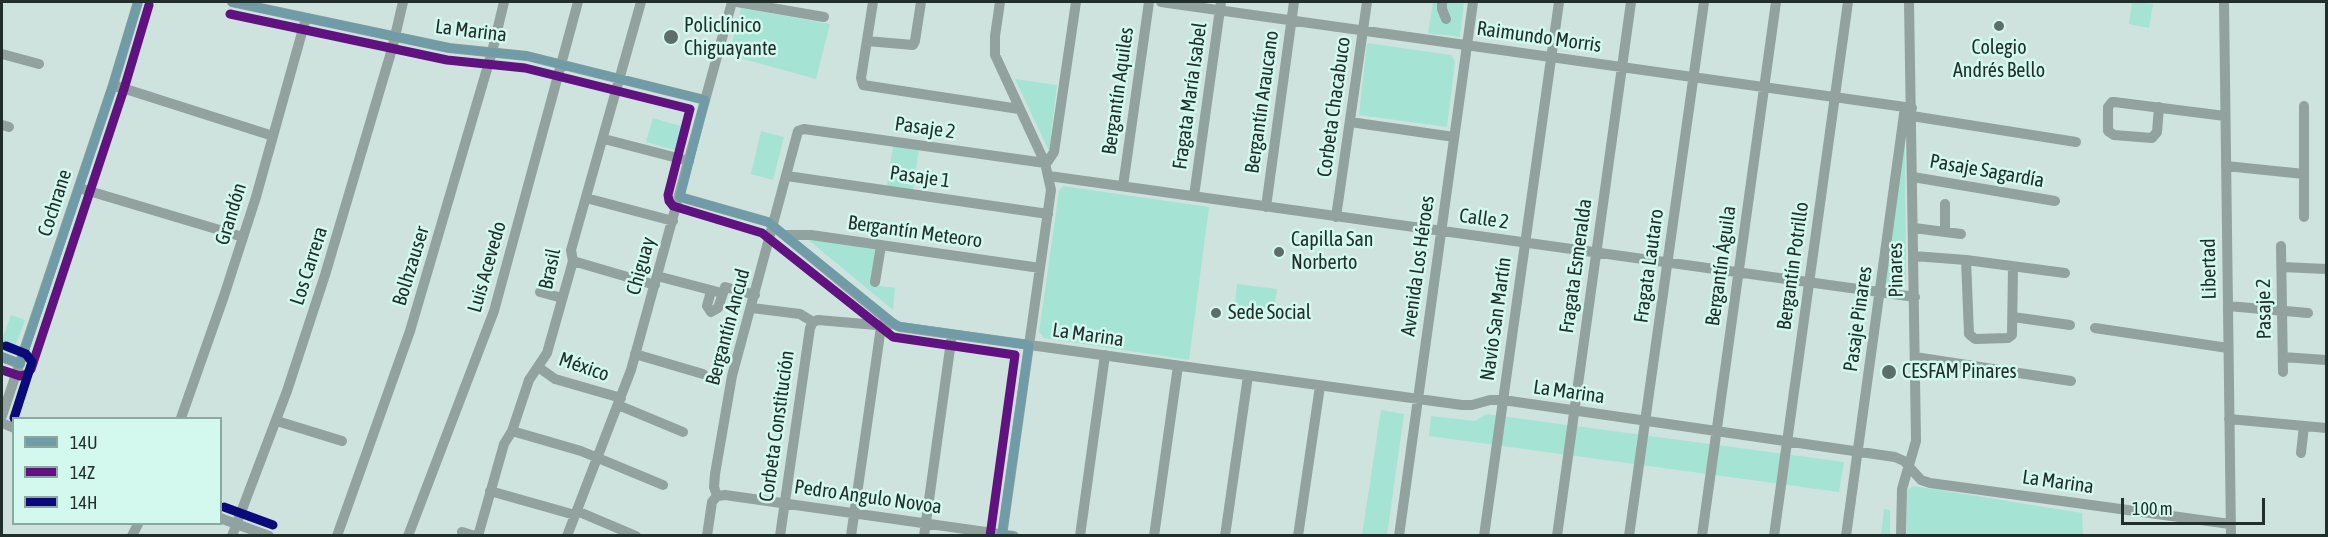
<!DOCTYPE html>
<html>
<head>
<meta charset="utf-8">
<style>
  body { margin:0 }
  #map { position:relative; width:2328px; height:537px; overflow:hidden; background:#cee3de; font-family:"Asap Condensed",sans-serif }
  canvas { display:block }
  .frame { position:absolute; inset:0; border:3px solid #202f2b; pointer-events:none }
  .legend { position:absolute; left:12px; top:417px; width:210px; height:108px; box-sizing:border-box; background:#d3f9ef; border:2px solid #8ba8a1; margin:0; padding:8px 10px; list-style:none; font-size:18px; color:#202f2b }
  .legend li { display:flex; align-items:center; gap:12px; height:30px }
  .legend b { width:30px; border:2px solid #8ba8a1 }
  .scale { position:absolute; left:2121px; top:498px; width:144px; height:27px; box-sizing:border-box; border:3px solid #202f2b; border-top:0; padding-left:8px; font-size:18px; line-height:21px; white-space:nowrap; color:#202f2b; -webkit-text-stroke:4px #d3f9ef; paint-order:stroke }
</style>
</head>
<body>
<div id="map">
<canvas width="2328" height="537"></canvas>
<div class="frame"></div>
<ul class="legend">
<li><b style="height:8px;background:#709ca7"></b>14U</li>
<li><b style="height:8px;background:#5f1280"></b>14Z</li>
<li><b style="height:8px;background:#0a0a7a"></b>14H</li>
</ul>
<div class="scale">100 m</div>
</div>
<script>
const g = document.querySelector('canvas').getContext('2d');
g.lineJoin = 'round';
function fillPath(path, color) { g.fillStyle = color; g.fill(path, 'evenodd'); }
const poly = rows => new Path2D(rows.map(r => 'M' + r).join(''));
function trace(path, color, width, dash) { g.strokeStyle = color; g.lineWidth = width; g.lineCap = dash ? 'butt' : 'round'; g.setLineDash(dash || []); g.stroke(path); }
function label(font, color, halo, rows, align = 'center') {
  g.font = font + ' "Asap Condensed",sans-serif'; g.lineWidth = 5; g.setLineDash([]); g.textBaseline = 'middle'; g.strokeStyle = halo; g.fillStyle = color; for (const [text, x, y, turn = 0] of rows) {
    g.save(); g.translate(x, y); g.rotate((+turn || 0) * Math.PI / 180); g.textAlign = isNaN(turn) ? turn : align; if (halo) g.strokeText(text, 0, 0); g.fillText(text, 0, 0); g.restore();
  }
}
fillPath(poly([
  [1433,2,1464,2,1460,37,1428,33],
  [2132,2,2153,4,2149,28,2129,24],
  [741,8,830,24,816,79,729,55],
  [1367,43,1451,55,1455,62,1447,127,1359,115],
  [1015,79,1057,85,1049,151],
  [653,118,690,129,683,150,678,151,646,142],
  [761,131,784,137,773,180,751,174],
  [1905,133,1906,280,1904,286,1899,287,1884,285],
  [893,146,919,149,913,190,887,186],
  [1063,186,1209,207,1189,360,1044,338,1039,332,1059,191],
  [806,238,878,250,872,285,895,288,893,310],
  [1237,284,1277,289,1274,310,1235,305],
  [11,315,25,320,12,354,2,350,2,340],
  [1381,410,1404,414,1387,535,1362,535],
  [1486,414,1844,462,1839,492,1429,436,1431,416,1475,421],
  [1914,486,2082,513,2083,535,1907,535,1907,490],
  [1884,509,1890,510,1890,535,1881,535]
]), '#a5e3d5');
trace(poly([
  [232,2,449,48,527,56,705,100],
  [737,2,824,17],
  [873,2,861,78,863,85,1019,109],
  [1000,2,995,36,995,55,1045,163,1051,190,1002,536],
  [1161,2,1912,108],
  [1442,2,1442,9,1446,19],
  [2224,2,2231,536],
  [867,41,913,45,915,41,921,2],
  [2,54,39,64],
  [113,85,273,136],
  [2159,107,2157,132,2152,138,2114,135,2108,131,2108,107,2112,102,2114,102,2225,116],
  [1912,116,2076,142],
  [1350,122,1454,137],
  [2,125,9,127],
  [604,139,689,161],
  [2226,166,2304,174],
  [787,176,1048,214],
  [1049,176,1915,297],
  [1913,177,2055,201],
  [1123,186,1149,2],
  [79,188,243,237],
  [1194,196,1221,2],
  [680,197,768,222,890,322,900,327,1462,405,1472,405,1490,400,1503,400,1895,457,1904,461,1921,480,1930,483,2230,524],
  [586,198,673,221],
  [1266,207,1294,2],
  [1336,217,1367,2],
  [2304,217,2304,106],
  [1914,228,1961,234],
  [1945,232,1945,204],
  [786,235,811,235,1040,268],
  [2281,246,2283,372],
  [1914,256,1966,260,2065,273],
  [1966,260,1969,334,1975,339,2008,338,2012,335,2013,267],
  [573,261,655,285],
  [2282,267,2326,269],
  [657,276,718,292],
  [875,282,881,246],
  [711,291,707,306,711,312,718,308,725,287,755,295],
  [540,292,562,298],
  [2228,306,2308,313],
  [752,308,800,314,813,322,818,320,888,326],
  [2013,317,2070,325],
  [2095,328,2228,348],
  [635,354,703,374],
  [2,357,20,364],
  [1915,357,2071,381],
  [2283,357,2326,360],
  [538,367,555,379,621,398],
  [618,405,683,432],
  [2,416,113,85,138,2],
  [181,418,224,296,256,197,306,18],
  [2229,419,2326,428],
  [277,421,342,441],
  [2,423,14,428],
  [512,431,581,451,663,485],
  [2301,453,2304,426],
  [490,491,575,515],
  [717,496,725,495,1014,536],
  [577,511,636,536],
  [220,518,269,536],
  [462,532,475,536],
  [132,536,138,524],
  [232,536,287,391,325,275,392,49,403,2],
  [337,536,410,331,492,52,504,2],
  [408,536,494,311,578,2],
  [478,536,504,444,512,431,529,380,547,353,573,261,571,250,641,2],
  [567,536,631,370,732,2],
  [707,536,712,502,717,496,714,487,715,474,732,376,798,131,804,129,1045,163,1048,161,1054,152,1076,2],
  [780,536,810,328,813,322],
  [851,536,881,327],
  [924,536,952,334],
  [1080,536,1105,355],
  [1154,536,1178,366],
  [1225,536,1248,376],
  [1298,536,1320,386],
  [1399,536,1473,2],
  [1484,536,1559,2],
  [1557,536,1631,2],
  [1629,536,1704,2],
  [1702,536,1776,2],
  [1774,536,1848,2],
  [1846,536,1905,107],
  [1901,536,1902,489,1916,441,1909,2]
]), '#92a29e', 10);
trace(poly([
  [232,2,449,48,527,56,705,100,680,197,768,222,897,326,1029,345,1002,534,1011,536],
  [2,357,20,364,113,85,138,2]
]), '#709ca7', 9);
trace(poly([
  [230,14,447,60,525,68,690,109,668,195,669,201,673,206,762,233,893,337,1015,355,990,536],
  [2,370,20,376,27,374,31,369,124,89,149,5]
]), '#5f1280', 9);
trace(poly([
  [6,346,26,354,32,362,14,418],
  [224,507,273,525]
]), '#0a0a7a', 9);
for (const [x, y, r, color] of [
  [1999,26,6,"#5d6e6a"],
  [671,37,8,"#5d6e6a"],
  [1279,252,6,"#5d6e6a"],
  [1216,313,6,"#5d6e6a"],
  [1889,372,8,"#5d6e6a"]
]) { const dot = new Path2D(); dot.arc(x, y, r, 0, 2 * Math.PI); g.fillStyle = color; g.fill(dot); trace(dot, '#d3f9ef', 2); }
label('20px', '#202f2b', '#d3f9ef', [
  ["Policlínico",684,26],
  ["Chiguayante",684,49],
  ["Colegio",1999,48,"center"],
  ["Andrés Bello",1999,71,"center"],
  ["Capilla San",1291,240],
  ["Norberto",1291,263],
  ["Sede Social",1228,313],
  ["CESFAM Pinares",1902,372]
], 'left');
label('20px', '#202f2b', '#d3f9ef', [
  ["La Marina",471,31,7],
  ["Raimundo Morris",1539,37,8],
  ["Bergantín Aquiles",1118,91,-82],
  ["Fragata María Isabel",1190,96,-82],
  ["Bergantín Araucano",1262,102,-82],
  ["Corbeta Chacabuco",1334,107,-82],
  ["Pasaje 2",925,128,8],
  ["Pasaje Sagardía",1987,171,10],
  ["Pasaje 1",920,177,8],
  ["Cochrane",55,203,-72],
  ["Grandón",231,214,-73],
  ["Calle 2",1484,219,8],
  ["Bergantín Meteoro",915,232,8],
  ["Los Carrera",309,266,-72],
  ["Bolhzauser",411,266,-73],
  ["Chiguay",641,266,-74],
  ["Avenida Los Héroes",1418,266,-82],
  ["Fragata Esmeralda",1576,266,-82],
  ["Fragata Lautaro",1649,266,-82],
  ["Bergantín Águila",1721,266,-82],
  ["Bergantín Potrillo",1793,266,-82],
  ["Luis Acevedo",487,267,-74],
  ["Brasil",550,269,-78],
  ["Libertad",2209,269,-91],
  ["Pinares",1896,270,-91],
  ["Pasaje 2",2264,309,-91],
  ["Navío San Martín",1496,319,-82],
  ["Pasaje Pinares",1858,319,-82],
  ["Bergantín Ancud",728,327,-75],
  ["La Marina",1088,335,8],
  ["México",584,367,19],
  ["La Marina",1569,392,8],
  ["Corbeta Constitución",777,426,-82],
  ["La Marina",2058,482,8],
  ["Pedro Angulo Novoa",868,497,8]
]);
</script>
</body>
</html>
